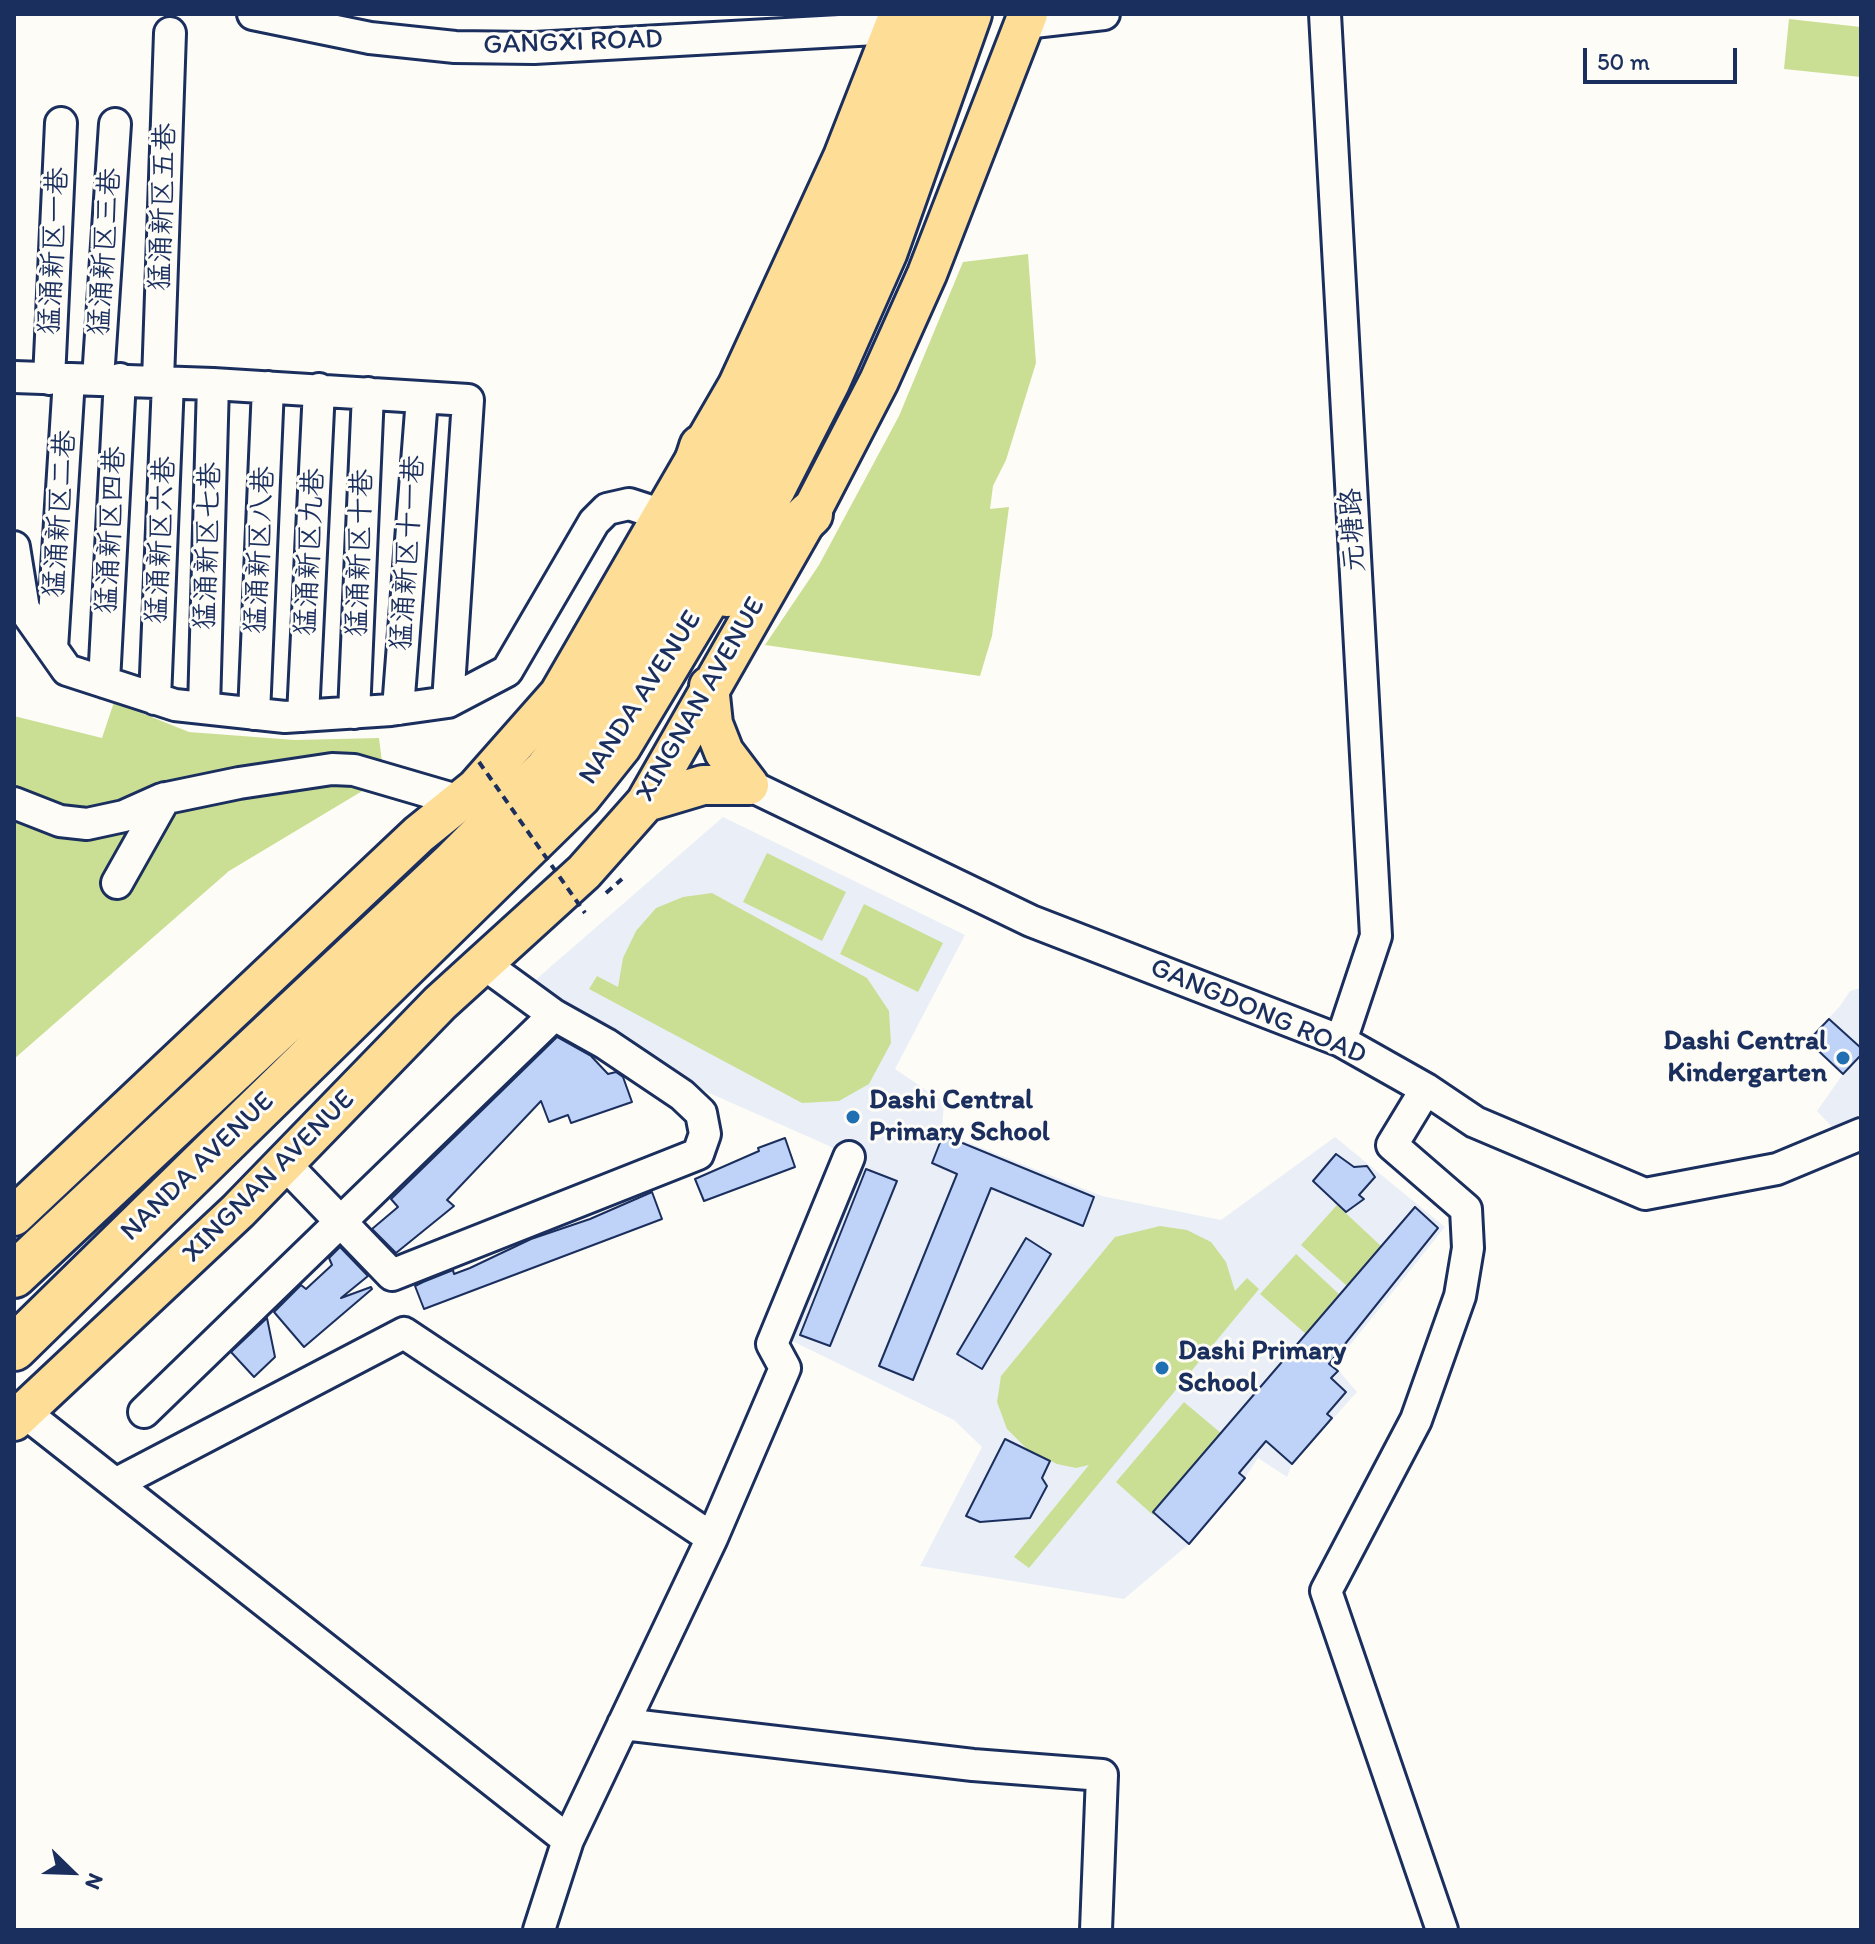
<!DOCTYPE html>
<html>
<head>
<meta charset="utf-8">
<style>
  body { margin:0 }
  #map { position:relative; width:1875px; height:1944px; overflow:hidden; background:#fdfcf7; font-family:Itim,sans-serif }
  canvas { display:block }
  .frame { position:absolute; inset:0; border:16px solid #1b2f5e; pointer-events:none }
  .north { position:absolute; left:32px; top:1832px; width:80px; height:80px; -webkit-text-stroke:6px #fdfcf7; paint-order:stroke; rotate:113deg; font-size:22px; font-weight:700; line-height:32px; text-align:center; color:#1b2f5e }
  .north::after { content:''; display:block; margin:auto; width:28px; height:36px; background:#1b2f5e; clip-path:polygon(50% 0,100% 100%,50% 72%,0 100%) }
  .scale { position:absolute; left:1583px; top:48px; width:154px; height:36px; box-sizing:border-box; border:4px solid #1b2f5e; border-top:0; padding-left:10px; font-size:24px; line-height:28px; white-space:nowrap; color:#1b2f5e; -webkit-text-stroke:6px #fdfcf7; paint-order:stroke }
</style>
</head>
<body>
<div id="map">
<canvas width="1875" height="1944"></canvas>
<div class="frame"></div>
<div class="north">N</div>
<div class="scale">50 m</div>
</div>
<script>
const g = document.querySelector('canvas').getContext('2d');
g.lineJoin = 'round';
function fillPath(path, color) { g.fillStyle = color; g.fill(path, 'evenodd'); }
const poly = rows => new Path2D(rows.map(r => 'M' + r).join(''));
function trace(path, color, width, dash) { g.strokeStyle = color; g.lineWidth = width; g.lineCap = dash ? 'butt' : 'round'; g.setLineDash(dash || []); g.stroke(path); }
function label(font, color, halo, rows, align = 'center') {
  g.font = font + ' Itim,"LXGW WenKai TC",sans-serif'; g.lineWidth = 6; g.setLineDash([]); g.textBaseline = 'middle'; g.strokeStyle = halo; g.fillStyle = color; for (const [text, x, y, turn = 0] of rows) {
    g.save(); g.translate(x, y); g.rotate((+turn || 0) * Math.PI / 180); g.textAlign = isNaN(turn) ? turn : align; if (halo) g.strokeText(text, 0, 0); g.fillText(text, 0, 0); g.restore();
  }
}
fillPath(poly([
  [723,817,965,935,895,1069,944,1102,942,1132,1102,1196,1221,1220,1335,1137,1445,1227,1334,1365,1357,1392,1292,1464,1287,1477,1258,1458,1245,1478,1189,1544,1124,1599,920,1566,982,1447,954,1420,786,1338,857,1161,827,1145,707,1092,525,989],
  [1861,988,1861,1114,1833,1128,1817,1111,1843,1074,1808,1041,1840,1006,1850,991]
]), '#eaeff7');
fillPath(poly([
  [1789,19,1861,27,1861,77,1784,69],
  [1028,254,1036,363,1006,460,993,486,990,509,1009,507,992,636,980,676,765,645,819,565,899,416,963,262],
  [114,702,189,732,295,740,379,738,384,778,229,871,14,1059,14,716,102,738],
  [767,853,846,892,822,941,743,902],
  [712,893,867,978,889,1011,891,1043,869,1084,839,1101,802,1103,589,989,597,976,618,987,623,958,636,931,656,908,683,897],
  [864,904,943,943,918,992,840,954],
  [1337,1205,1381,1246,1347,1286,1301,1245],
  [1160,1226,1187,1230,1211,1242,1226,1262,1235,1291,1247,1278,1259,1289,1029,1568,1014,1557,1089,1465,1076,1468,1057,1464,1028,1450,1007,1429,997,1402,1001,1376,1115,1237],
  [1296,1254,1340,1295,1306,1334,1260,1294],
  [1184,1402,1222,1434,1153,1515,1116,1482]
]), '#cbdf94');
const building = poly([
  [1829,1019,1861,1048,1861,1055,1843,1074,1808,1041,1829,1019],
  [557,1037,591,1056,608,1074,616,1072,623,1077,632,1102,571,1123,568,1115,549,1122,541,1101,447,1200,454,1206,396,1253,372,1229,398,1207,391,1199,557,1037],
  [943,1135,1094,1197,1083,1226,991,1188,913,1380,879,1366,957,1174,932,1163,943,1135],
  [785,1138,795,1167,704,1201,695,1179,759,1151,758,1148,785,1138],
  [1336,1154,1354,1167,1367,1166,1375,1177,1359,1195,1364,1199,1346,1212,1313,1181,1336,1154],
  [866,1169,897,1181,830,1346,800,1335,866,1169],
  [652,1192,662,1219,424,1309,415,1286,423,1282,453,1270,454,1274,470,1268,531,1239,590,1219,652,1192],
  [1415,1207,1438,1228,1329,1364,1338,1371,1331,1378,1346,1392,1327,1414,1332,1418,1292,1464,1266,1441,1239,1473,1245,1478,1189,1544,1153,1512,1415,1207],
  [1026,1238,1051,1254,982,1369,957,1354,1026,1238],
  [340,1247,368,1276,341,1298,371,1287,372,1289,304,1347,274,1312,301,1285,306,1289,332,1265,329,1258,340,1247],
  [267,1318,275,1357,254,1377,231,1352,267,1318],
  [1005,1439,1050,1461,1042,1478,1047,1486,1030,1518,980,1522,966,1516,1005,1439]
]);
fillPath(building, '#bfd2f7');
trace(building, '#1b2f5e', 2);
const minor = poly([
  [253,14,370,38,455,47,534,48,894,28],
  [1325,14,1376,936,1341,1041],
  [1025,23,1104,14],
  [14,377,213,384,468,400,448,702],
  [49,379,61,123],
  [98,379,115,124],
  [158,381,170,33],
  [14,547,24,609,67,670,175,705,285,717,391,710,448,702,507,671,594,522,607,509,629,504,663,515],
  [52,648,69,379],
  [104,682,120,379],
  [155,699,168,382],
  [204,708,213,384],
  [398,709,422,398],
  [354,713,368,393],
  [254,714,268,387],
  [303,716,319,389],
  [749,785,1031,921,1341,1041,1426,1089,1475,1122,1645,1194,1777,1169,1861,1134],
  [14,803,60,821,87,824,124,816,162,799,239,783,332,769,354,770,460,801],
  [117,883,165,798],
  [1426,1089,1392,1145,1466,1209,1468,1248,1460,1296,1416,1420,1326,1591,1442,1930],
  [285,1164,392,1275,698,1154,705,1134,701,1113,682,1095,606,1044,554,1015,484,964],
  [24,1412,568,1840],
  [144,1412,554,1015],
  [117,1483,404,1333,712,1538],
  [623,1724,973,1765,1102,1775,1096,1930],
  [539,1930,568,1840,712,1538,785,1368,772,1344,849,1157]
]);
const major = poly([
  [709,686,713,724,724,752,749,785],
  [646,802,703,785,749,785],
  [14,1216,419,834,476,788,559,694,738,385,843,157,899,14],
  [14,1421,238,1211,440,1003,584,872,646,802,810,514,879,381,927,274,1028,14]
]);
const highway = poly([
  [671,543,702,447],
  [727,594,810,514],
  [14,1275,453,864,547,770,584,721,743,456,777,391,836,259,893,108,924,14],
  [14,1348,579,795,619,745,773,488,827,382,885,251,969,14]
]);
trace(minor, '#1b2f5e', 36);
trace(major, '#1b2f5e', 44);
trace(highway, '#1b2f5e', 50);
trace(poly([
  [606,893,622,879]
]), '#1b2f5e', 4, [8, 6]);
trace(minor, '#fdfcf7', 30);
trace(major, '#fedd96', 38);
trace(highway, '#fedd96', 44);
trace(poly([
  [479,762,585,913]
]), '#1b2f5e', 4, [8, 6]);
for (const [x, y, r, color] of [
  [1843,1058,8,"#1f6fb2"],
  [853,1117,8,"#1f6fb2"],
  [1162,1368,8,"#1f6fb2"]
]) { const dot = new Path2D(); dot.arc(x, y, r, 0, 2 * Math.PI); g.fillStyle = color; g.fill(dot); trace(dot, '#fdfcf7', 3); }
label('28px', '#1b2f5e', '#fdfcf7', [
  ["GANGXI ROAD",573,43,-2],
  ["猛涌新区五巷",164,207,-88],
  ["猛涌新区一巷",55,251,-87],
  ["猛涌新区三巷",106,252,-86],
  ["猛涌新区二巷",61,514,-86],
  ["猛涌新区四巷",112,530,-87],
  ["元塘路",1354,530,-93],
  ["猛涌新区六巷",162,540,-87],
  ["猛涌新区七巷",209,546,-88],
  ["猛涌新区八巷",261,550,-87],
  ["猛涌新区九巷",311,552,-87],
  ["猛涌新区十巷",361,553,-88],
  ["猛涌新区十一巷",409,553,-86],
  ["NANDA AVENUE",641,698,-57],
  ["XINGNAN AVENUE",701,700,-60],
  ["GANGDONG ROAD",1258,1012,23],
  ["NANDA AVENUE",198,1167,-44],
  ["XINGNAN AVENUE",269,1177,-45]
]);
label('bold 28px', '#1b2f5e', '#fdfcf7', [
  ["Dashi Central",1827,1042,"right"],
  ["Kindergarten",1827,1074,"right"],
  ["Dashi Central",869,1101],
  ["Primary School",869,1133],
  ["Dashi Primary",1178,1352],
  ["School",1178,1384]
], 'left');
</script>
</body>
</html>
